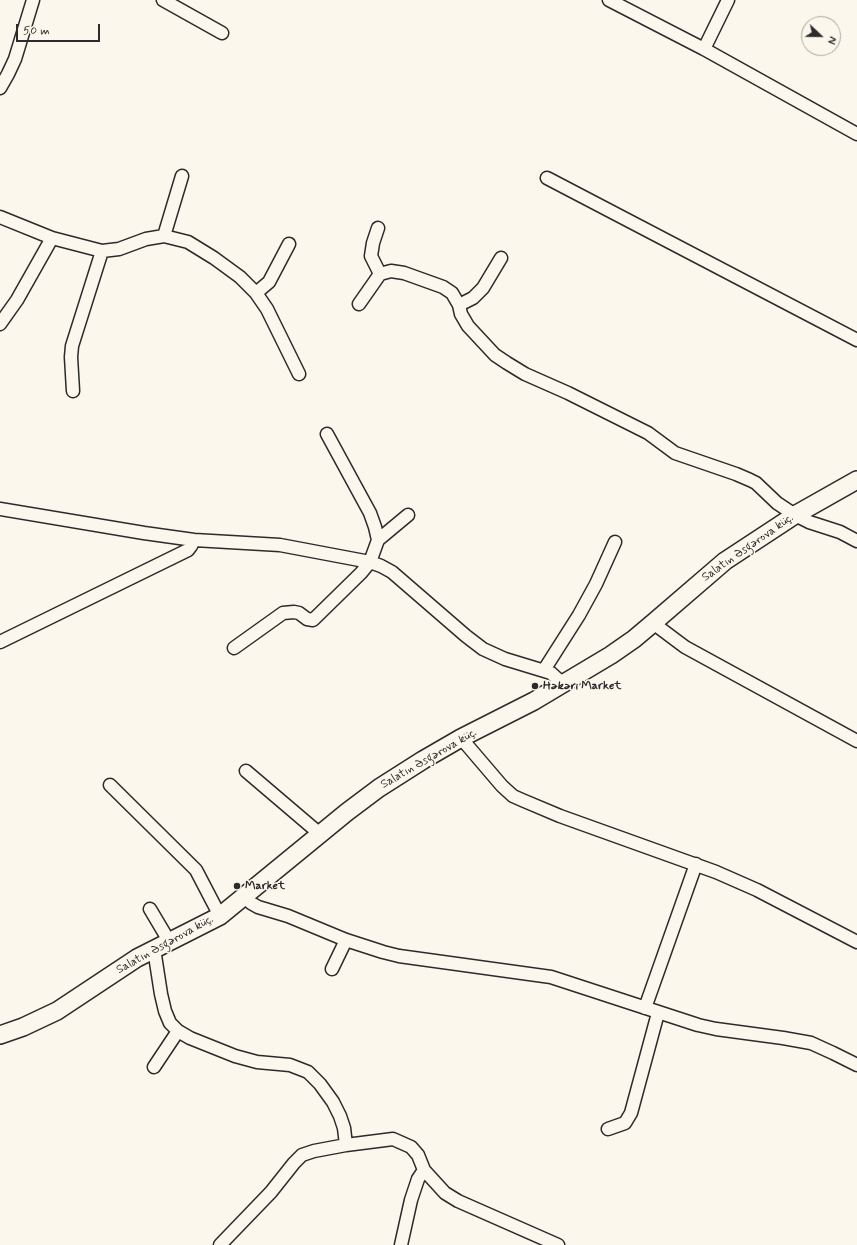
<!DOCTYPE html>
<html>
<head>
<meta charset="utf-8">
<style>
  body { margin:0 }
  #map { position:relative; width:857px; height:1245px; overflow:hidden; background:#fbf7ec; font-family:Mynerve,sans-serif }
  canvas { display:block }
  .north { position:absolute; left:801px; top:16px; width:40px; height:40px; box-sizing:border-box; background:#fbf7ec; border:1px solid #a8a59f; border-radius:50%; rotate:112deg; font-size:11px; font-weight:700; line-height:16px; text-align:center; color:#2b2b2b }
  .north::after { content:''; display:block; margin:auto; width:14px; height:18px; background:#2b2b2b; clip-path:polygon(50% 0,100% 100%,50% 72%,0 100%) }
  .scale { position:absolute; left:16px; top:24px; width:84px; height:18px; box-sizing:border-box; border:2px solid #2b2b2b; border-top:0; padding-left:5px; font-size:12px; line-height:14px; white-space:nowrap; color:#2b2b2b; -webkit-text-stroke:3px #fbf7ec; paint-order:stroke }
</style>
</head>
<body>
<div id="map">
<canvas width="857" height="1245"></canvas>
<div class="north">N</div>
<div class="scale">50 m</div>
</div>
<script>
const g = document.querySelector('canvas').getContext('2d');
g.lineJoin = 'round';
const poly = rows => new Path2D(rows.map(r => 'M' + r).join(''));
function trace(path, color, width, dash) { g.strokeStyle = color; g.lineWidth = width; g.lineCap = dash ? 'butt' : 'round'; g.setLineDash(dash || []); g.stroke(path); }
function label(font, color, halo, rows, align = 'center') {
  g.font = font + ' Mynerve,sans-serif'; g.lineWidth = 3; g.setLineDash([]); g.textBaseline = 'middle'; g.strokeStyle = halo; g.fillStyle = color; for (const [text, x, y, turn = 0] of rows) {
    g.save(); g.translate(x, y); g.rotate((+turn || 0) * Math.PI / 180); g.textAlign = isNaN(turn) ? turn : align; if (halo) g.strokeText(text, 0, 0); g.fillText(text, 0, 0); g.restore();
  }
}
const street = poly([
  [163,0,222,33],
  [609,0,704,49,857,134],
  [704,49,728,0],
  [0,88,8,74,15,59,33,0],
  [547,178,857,340],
  [0,217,52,238,102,251,119,249,146,239,164,236,188,242,214,258,240,277,256,293,267,309,299,374],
  [378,228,373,243,371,256,380,274],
  [164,236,182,176],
  [256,293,269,282,289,244],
  [359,304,380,274,391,271,404,273,443,287,452,293,459,305,461,314,468,326,495,355,507,363,525,374,568,393,648,433,675,453,736,474,750,480,756,483,777,503,795,515,809,522,840,532,857,541],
  [459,305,473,298,483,288,501,258],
  [0,324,17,300,52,238],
  [73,391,71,357,72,346,102,251],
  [0,509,144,533,194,540,280,545,370,562,381,566,392,572,466,636,483,649,505,659,551,673,563,684],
  [378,540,408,515],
  [653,623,685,647,857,741],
  [0,642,188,550,191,546,194,540],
  [234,648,283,613,294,612,299,613,307,619,313,620,361,573,370,562,378,540,375,527,370,513,327,434],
  [544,670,579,615,596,584,615,542],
  [461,738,502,786,513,796,522,800,560,816,716,872,757,890,857,942],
  [246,771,320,834],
  [110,785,196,870,220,916],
  [244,896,251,903,258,907,288,916,346,940,383,952,399,956,551,977,698,1025,716,1029,783,1038,811,1043,833,1053,857,1065],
  [150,909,169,941],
  [154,949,161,994,165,1011,170,1023,178,1031,190,1038,235,1056,257,1062,290,1065,308,1072,320,1084,333,1102,340,1116,344,1128,346,1145],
  [332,969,346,940],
  [645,1008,696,864],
  [154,1067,178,1031],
  [608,1129,625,1123,631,1113,658,1013],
  [220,1245,271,1192,294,1163,302,1155,314,1151,346,1145,393,1139,411,1147,418,1155,424,1170,445,1193,458,1201,558,1245],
  [401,1245,411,1200,418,1179,424,1170]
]);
const secondary = poly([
  [0,1035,23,1027,57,1011,137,958,220,916,347,812,379,788,423,760,461,738,534,701,611,655,634,639,653,623,725,561,795,515,857,480]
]);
trace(street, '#2b2b2b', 15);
trace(secondary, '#2b2b2b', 20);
trace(street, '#fbf7ec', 12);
trace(secondary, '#fbf7ec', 17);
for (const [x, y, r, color] of [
  [535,686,4,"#2b2b2b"],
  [237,886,4,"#2b2b2b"]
]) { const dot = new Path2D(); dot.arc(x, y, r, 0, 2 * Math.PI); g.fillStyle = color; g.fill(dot); trace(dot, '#fbf7ec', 1.5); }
label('12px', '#2b2b2b', '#fbf7ec', [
  ["Salatın Əsgərova küç.",748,548,-35],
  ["Salatın Əsgərova küç.",429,759,-30],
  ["Salatın Əsgərova küç.",165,945,-29]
]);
label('bold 12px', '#2b2b2b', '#fbf7ec', [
  ["Həkəri Market",543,686],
  ["Market",245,886]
], 'left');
</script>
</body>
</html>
